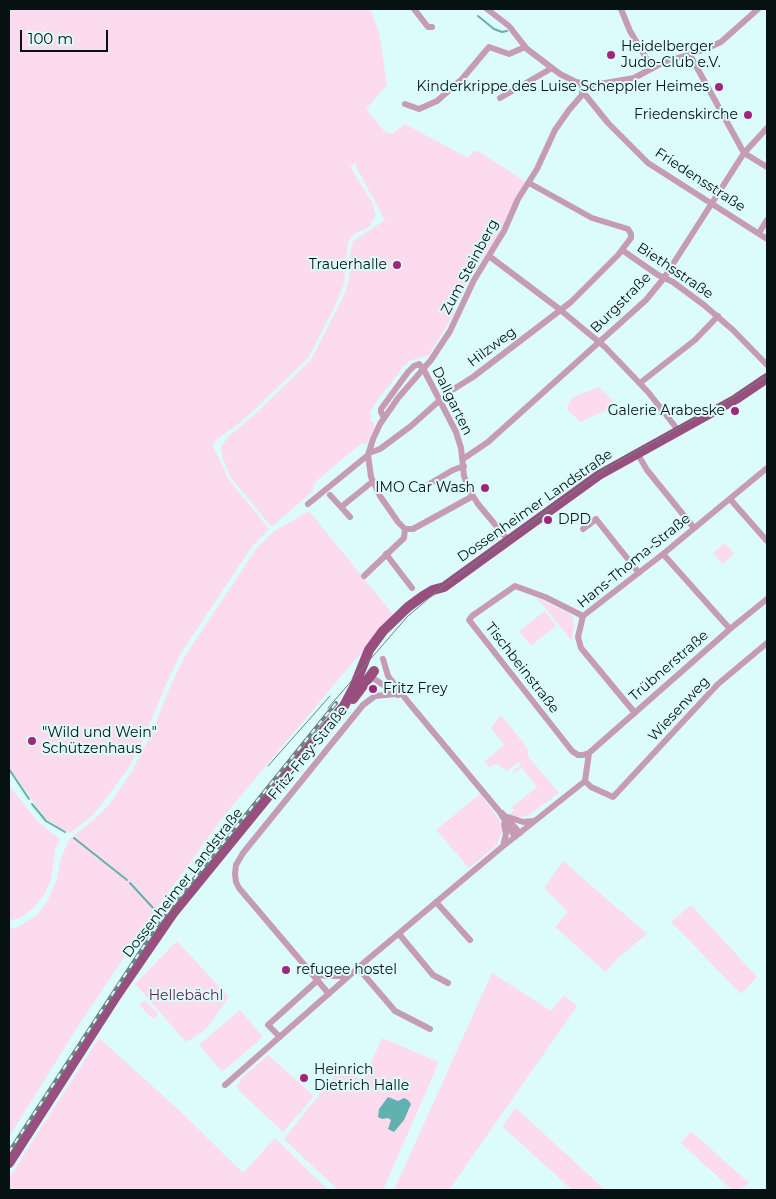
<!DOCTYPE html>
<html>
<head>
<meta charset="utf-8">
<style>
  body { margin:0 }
  #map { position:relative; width:776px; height:1199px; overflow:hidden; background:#dcfbfb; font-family:Montserrat,sans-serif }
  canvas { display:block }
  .frame { position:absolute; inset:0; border:10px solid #071212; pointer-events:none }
  .scale { position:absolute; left:20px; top:30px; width:88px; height:22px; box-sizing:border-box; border:2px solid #071212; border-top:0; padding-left:6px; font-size:15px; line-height:18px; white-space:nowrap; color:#071212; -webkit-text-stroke:4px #dcfbfb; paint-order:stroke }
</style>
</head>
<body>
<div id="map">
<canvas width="776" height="1199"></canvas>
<div class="frame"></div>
<div class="scale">100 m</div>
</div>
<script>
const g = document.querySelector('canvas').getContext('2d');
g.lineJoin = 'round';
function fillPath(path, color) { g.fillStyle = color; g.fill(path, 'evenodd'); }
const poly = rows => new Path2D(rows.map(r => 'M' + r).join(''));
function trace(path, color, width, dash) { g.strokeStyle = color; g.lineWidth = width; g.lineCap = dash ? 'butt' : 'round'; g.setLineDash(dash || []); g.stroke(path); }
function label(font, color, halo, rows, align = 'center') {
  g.font = font + ' Montserrat,sans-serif'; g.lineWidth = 4; g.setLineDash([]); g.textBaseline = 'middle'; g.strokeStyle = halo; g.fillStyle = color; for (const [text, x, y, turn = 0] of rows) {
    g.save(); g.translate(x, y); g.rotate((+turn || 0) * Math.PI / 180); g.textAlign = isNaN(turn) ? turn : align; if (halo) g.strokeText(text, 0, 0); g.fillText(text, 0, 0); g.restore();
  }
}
fillPath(poly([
  [9,9,370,9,379,32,387,85,366,109,385,132,392,134,405,124,468,158,474,151,478,151,526,182,497,237,471,276,460,299,453,302,455,312,429,355,409,361,405,366,403,365,401,368,402,369,376,402,369,414,372,416,370,420,374,422,374,428,367,444,362,443,315,482,312,492,273,526,271,526,231,478,222,457,221,447,228,437,254,415,311,360,345,293,349,281,350,254,353,241,385,220,356,167,356,163,350,167,372,202,376,215,369,227,354,234,348,242,344,284,335,306,308,358,248,416,214,442,213,446,229,480,269,529,253,545,181,653,168,680,145,735,128,769,94,814,70,833,56,827,43,816,11,770,9,765],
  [599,387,613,401,609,409,580,422,567,409,570,401,574,397],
  [309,511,396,618,354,661,223,817,157,908,77,1028,9,1137,9,929,16,928,36,916,47,902,57,879,61,858,69,840,97,817,109,805,132,771,150,736,172,682,185,656,256,549,273,532],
  [725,543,734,554,722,564,713,553],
  [537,598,572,615,574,624,572,641],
  [545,611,556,626,531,646,519,631],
  [501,715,528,749,528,756,559,793,529,815,523,817,514,817,510,814,514,810,512,807,537,787,522,768,514,773,513,771,521,765,518,762,507,771,497,764,489,767,484,762,504,745,491,728],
  [9,785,37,821,60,839,55,850,51,880,44,895,33,908,20,918,9,921],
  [480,794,499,819,502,832,497,845,469,868,436,830],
  [563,861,647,934,618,958,606,972,555,927,568,912,544,888],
  [691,905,757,977,741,994,671,922],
  [177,941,229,997,210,1024,202,1032,186,1042,135,984],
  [492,973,551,1011,564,995,577,1006,449,1190,394,1190],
  [144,1000,159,1014,153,1019,139,1005],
  [240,1010,263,1037,222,1072,199,1045],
  [99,1038,180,1111,243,1173,275,1138,328,1190,9,1190,9,1178],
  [382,1038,439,1062,383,1190,338,1190,284,1139,342,1066,363,1081],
  [268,1055,314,1096,283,1132,239,1091,237,1086,241,1079],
  [516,1108,605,1190,572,1190,502,1126],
  [691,1131,749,1183,740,1190,732,1190,681,1143]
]), '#fddbef');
fillPath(poly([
  [388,1097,398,1101,404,1098,408,1100,411,1104,404,1120,394,1132,388,1129,391,1120,388,1118,382,1119,378,1117,379,1109]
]), '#61b1b0');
trace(poly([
  [478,16,494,29,502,32,507,31],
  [9,769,29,799],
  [32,804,46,821,65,832],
  [74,838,127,880],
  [130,883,155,910]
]), '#61b1b0', 2);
trace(poly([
  [414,9,428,27,432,27],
  [487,9,509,26,527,49,560,74,576,82,594,85,634,78,662,63,703,50,721,42,758,9],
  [621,9,630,31,652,68],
  [690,55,744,153,767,167],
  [583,92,608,123,648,163,767,239],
  [500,98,552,68],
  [405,104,419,109,437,101,462,79,489,47,509,54,525,47],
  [759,233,767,220],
  [622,250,658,275,673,282,704,305,733,330,767,365],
  [489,256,558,308,605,347,648,392,678,430],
  [640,383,695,340,718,316],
  [384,418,381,412,381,409,408,372,414,366,419,364,424,370,456,432,461,448,464,476,468,488,478,504,508,540],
  [369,453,380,449,411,426,449,392,473,377,571,302,618,255,631,238,631,234,628,229,592,218,529,183],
  [640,458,647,470,694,528],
  [463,459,488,442,646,300,664,278,744,153,767,128],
  [426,486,453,470,464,466],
  [330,495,341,507,372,482],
  [730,499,767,541],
  [308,504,368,455],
  [341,507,350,517],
  [405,529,398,522,380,496,371,477,368,455,373,439,380,424,398,398,431,360,450,331,474,280,504,231,518,199,537,169,555,130,569,110,582,95,582,84],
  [405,529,413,529,473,496],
  [583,529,596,519,639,573],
  [386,554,412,588],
  [663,554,730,629],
  [364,576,404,538,405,529],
  [583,616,545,597,515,586,472,616,469,620,572,751,578,755,583,755,589,753,730,629,767,599],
  [383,659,388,676,409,703,499,811,515,837],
  [370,676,398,695],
  [635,713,581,648,578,637,583,616,663,554,767,468],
  [585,781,591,787,613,797,718,684,767,643],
  [585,781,589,753],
  [502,813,520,833],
  [508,817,523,822,534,821],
  [503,846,506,834,504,824],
  [436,902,470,940],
  [399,934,433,975,448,983],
  [359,969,395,1011,430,1029],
  [312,973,326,976,340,976,350,974],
  [329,994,239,888,236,882,235,874,236,865,243,853,363,705,375,696,396,694],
  [280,1037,268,1025,318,980],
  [225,1085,367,960,502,847,585,781]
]), '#c69bb5', 6);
trace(poly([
  [353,699,374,671],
  [9,1163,115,998,174,912,275,788,344,706,354,687,369,650,383,631,408,607,423,596,433,590,444,587,599,475,736,399,767,378]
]), '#994e80', 10);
trace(poly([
  [328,708,407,617,443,586,605,469,734,397,767,376],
  [268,766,330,696]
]), '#6e8383', 1);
const rail = poly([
  [9,1152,161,920,336,703]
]);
trace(rail, '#6e8383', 4);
trace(rail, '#dcfbfb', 2, [5.5]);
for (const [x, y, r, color] of [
  [611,55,5,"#a0267d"],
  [719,87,5,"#a0267d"],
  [748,115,5,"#a0267d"],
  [397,265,5,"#a0267d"],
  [735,411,5,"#a0267d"],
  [485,488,5,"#a0267d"],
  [548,520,5,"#a0267d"],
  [373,689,5,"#a0267d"],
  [32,741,5,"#a0267d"],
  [286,970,5,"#a0267d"],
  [304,1078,5,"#a0267d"]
]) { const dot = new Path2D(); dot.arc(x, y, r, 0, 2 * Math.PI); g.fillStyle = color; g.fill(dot); trace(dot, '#dcfbfb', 2); }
label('14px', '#071212', '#dcfbfb', [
  ["Heidelberger",621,47],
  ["Judo-Club e.V.",621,63],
  ["Kinderkrippe des Luise Scheppler Heimes",709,87,"right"],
  ["Friedenskirche",738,115,"right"],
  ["Trauerhalle",387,265,"right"],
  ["Galerie Arabeske",725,411,"right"],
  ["IMO Car Wash",475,488,"right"],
  ["DPD",558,520],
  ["Fritz Frey",383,689],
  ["\"Wild und Wein\"",42,733],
  ["Schützenhaus",42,749],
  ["refugee hostel",296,970],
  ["Heinrich",314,1070],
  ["Dietrich Halle",314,1086]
], 'left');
label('14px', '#071212', '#dcfbfb', [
  ["Friedensstraße",700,180,33],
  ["Zum Steinberg",470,267,-62],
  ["Biethsstraße",675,271,34],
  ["Burgstraße",621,303,-45],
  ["Hilzweg",492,347,-37],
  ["Dallgarten",452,401,64],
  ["Dossenheimer Landstraße",535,506,-35],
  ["Hans-Thoma-Straße",634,561,-39],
  ["Trübnerstraße",669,666,-41],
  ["Tischbeinstraße",522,668,52],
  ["Wiesenweg",679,709,-47],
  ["Fritz-Frey-Straße",308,753,-51],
  ["Dossenheimer Landstraße",183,883,-52]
]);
label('14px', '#5f1f4b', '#dcfbfb', [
  ["Hellebächl",186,996]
]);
</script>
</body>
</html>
